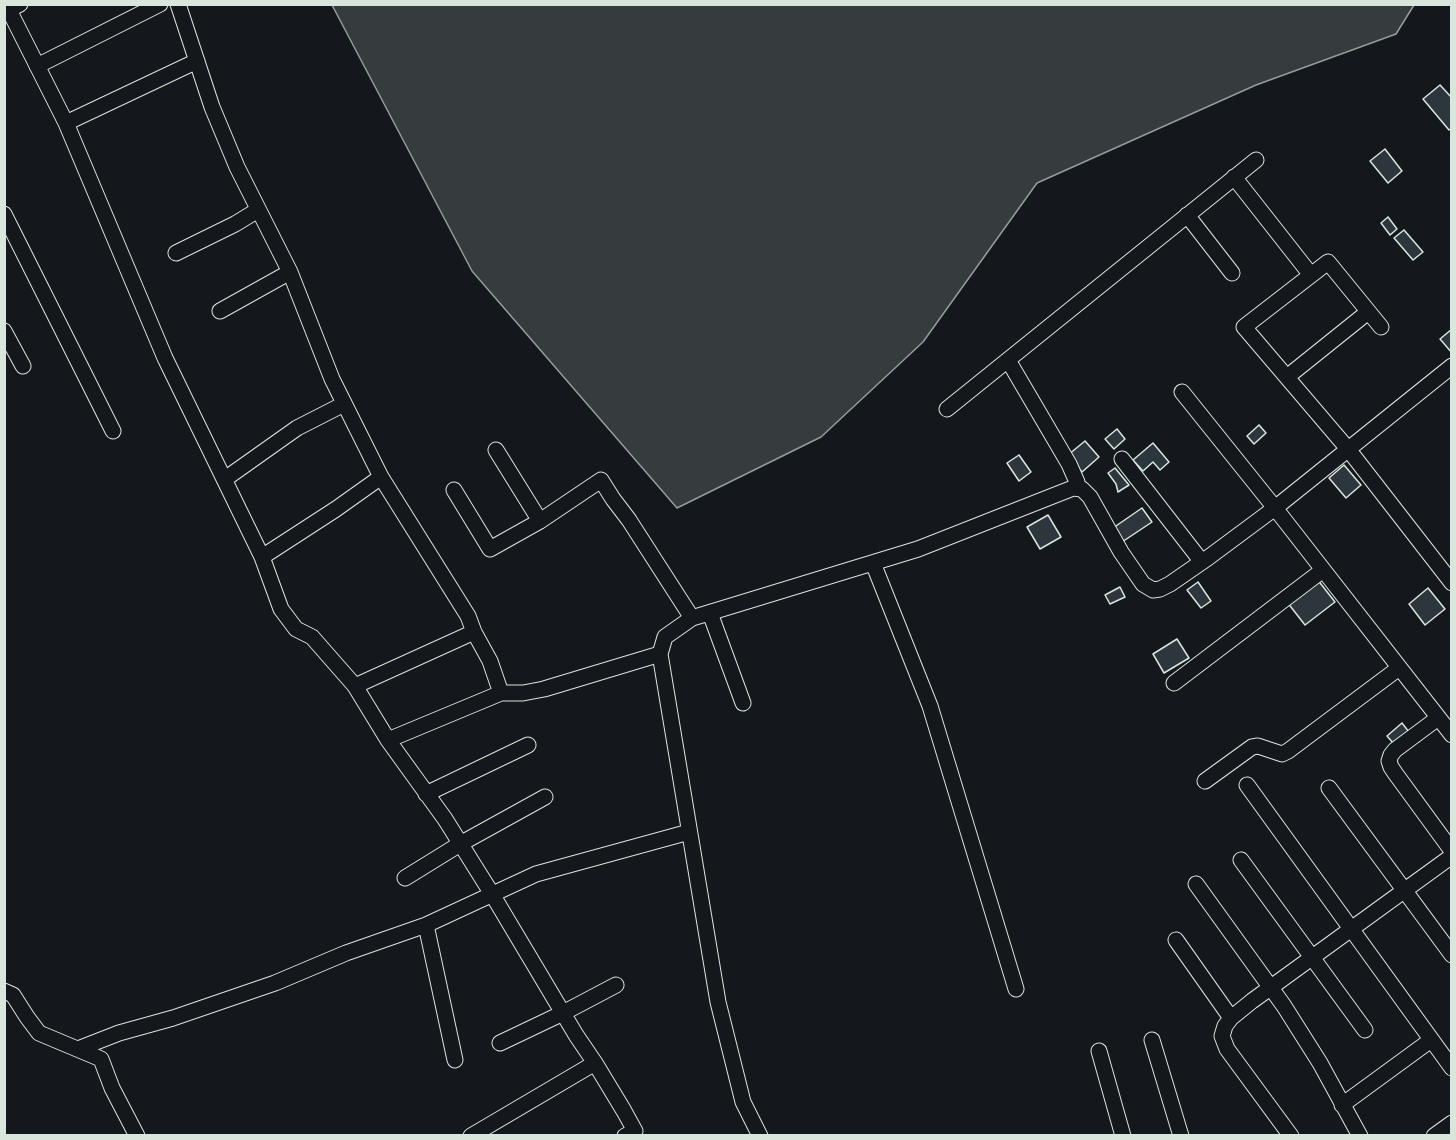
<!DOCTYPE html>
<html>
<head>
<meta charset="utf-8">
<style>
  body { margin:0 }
  #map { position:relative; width:1456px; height:1140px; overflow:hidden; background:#14181c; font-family:Mulish,sans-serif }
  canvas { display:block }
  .frame { position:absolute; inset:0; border:6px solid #d8e6dc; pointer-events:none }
</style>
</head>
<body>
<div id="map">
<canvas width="1456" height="1140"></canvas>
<div class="frame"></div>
</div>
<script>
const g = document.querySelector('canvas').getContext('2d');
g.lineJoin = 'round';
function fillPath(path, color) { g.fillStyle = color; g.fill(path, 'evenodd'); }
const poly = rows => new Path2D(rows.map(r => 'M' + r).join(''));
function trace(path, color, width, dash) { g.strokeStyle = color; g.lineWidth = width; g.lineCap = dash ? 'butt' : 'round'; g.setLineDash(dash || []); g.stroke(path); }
const water = poly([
  [332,5,1414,5,1396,34,1256,85,1037,183,923,342,821,437,677,508,472,271,332,5]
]);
fillPath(water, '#363b3e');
trace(water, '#939e99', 1.5);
const building = poly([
  [1440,85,1452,98,1452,128,1449,130,1423,99,1440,85],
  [1385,149,1402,171,1388,183,1370,161,1385,149],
  [1388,217,1397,229,1390,235,1381,223,1388,217],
  [1404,230,1423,252,1413,260,1394,238,1404,230],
  [1452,329,1452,353,1440,339,1452,329],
  [1259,425,1266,433,1254,444,1247,436,1259,425],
  [1117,429,1125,439,1114,449,1105,439,1117,429],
  [1085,441,1099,457,1082,472,1068,455,1085,441],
  [1153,443,1169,462,1160,470,1153,462,1143,471,1133,460,1153,443],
  [1019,455,1031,472,1019,481,1007,463,1019,455],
  [1344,465,1361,485,1346,498,1329,478,1344,465],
  [1115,468,1129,485,1118,492,1116,484,1108,473,1115,468],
  [1142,508,1152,522,1122,542,1113,528,1142,508],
  [1048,515,1061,537,1040,549,1027,527,1048,515],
  [1317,579,1335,602,1305,625,1287,602,1317,579],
  [1198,582,1211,601,1201,608,1187,590,1198,582],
  [1120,587,1125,597,1110,604,1105,595,1120,587],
  [1428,588,1445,609,1425,625,1409,604,1428,588],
  [1177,639,1189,658,1164,673,1153,654,1177,639],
  [1402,723,1409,732,1394,744,1387,736,1402,723]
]);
fillPath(building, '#2c363c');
trace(building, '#d8e6dc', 1.5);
const minor = poly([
  [20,4,9,10,66,123,165,358,262,557,281,609,296,629,312,637,355,686,388,740,445,819,492,894,576,1035,595,1063,624,1111,635,1131,625,1136],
  [178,4,212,107,237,167,290,272,332,379,381,477,468,616,474,632,355,686],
  [37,66,160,4],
  [66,123,197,61],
  [1234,177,1311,275],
  [4,214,113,431],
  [1187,215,1232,273],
  [176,253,235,224,258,210],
  [220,311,290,272],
  [1381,327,1328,262,1244,327,1348,449,1452,583],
  [4,331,23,366],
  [1008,360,1069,464,1077,482,1078,488],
  [1287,377,1368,312],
  [1182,392,1275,508,1452,735],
  [947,409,1256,160],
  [496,450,540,521],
  [1122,459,1202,562],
  [225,479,297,428,344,404],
  [454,490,490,549,540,521,601,480,613,499,629,520,692,618],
  [262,557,336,509,381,477],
  [873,563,930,706,1016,989],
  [710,613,743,703],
  [474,632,490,661,501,693],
  [1174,683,1323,570],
  [1438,718,1395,750,1391,755,1389,761,1391,767,1395,773,1452,851],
  [388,740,501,693,523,693,544,689,660,654],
  [1205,781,1252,747,1258,746,1282,754,1288,751,1399,668],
  [1247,785,1452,1068],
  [1329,788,1452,955],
  [426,794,528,745],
  [1241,860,1365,1030],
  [405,878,460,844,545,797],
  [1196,884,1284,1006,1320,1063,1360,1136],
  [426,925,455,1060],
  [1176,940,1231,1018],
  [4,991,13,995,27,1017,39,1033,101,1059,112,1088,137,1136],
  [1152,1040,1181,1136],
  [500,1043,563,1013,616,985],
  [78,1049,119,1033,173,1018,275,983,346,953,426,925,536,874,689,832],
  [1099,1051,1123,1136],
  [1342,1105,1431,1040],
  [471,1136,595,1063],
  [760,1136,743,1102,718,1002,660,654,665,637,692,618,918,549,1073,488,1082,489,1090,497,1121,552,1143,584,1153,590,1160,589,1170,584,1209,557,1275,508,1452,366],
  [1291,1136,1227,1049,1222,1036,1225,1026,1231,1018,1252,1001,1452,856],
  [1434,1136,1452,1123]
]);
trace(minor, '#d8e6dc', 17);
trace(minor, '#14181c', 15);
</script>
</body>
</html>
